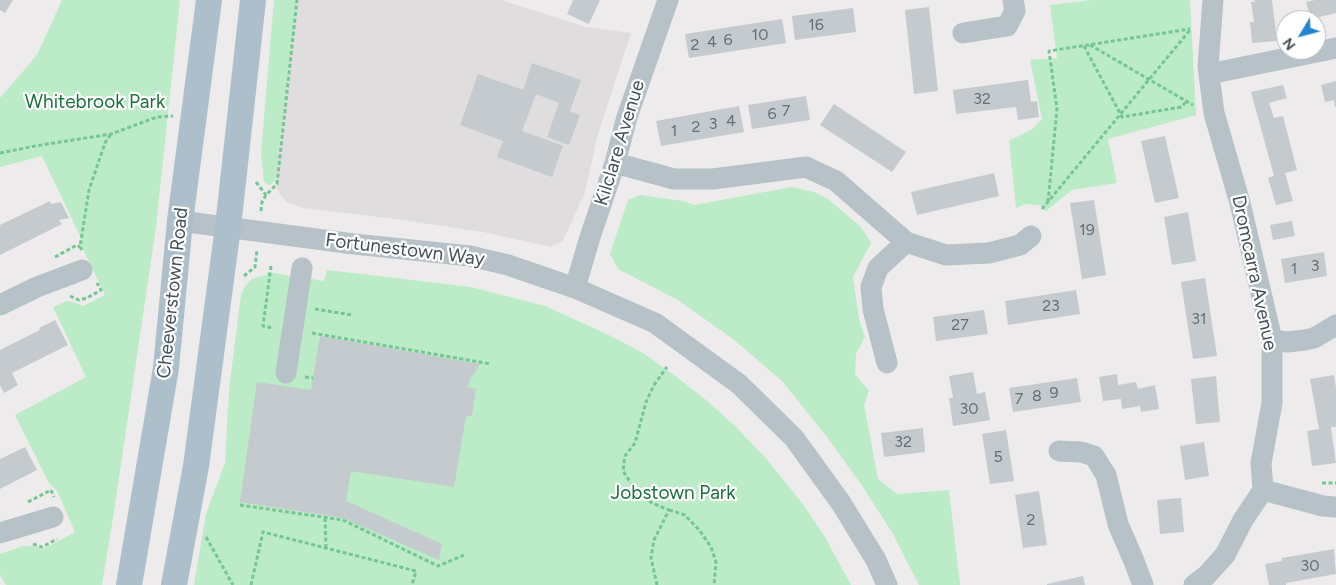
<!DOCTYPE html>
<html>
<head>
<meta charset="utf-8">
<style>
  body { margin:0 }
  #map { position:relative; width:1336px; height:585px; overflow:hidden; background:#eeebec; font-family:Figtree,sans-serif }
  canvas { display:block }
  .north { position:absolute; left:1276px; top:10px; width:50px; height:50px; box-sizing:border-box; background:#fff; border:1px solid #b5b9bc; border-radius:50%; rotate:233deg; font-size:14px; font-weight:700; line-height:20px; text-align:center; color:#455158 }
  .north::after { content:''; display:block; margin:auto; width:18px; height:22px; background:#2385d1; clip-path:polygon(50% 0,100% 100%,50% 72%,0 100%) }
</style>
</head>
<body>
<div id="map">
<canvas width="1336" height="585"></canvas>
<div class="north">N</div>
</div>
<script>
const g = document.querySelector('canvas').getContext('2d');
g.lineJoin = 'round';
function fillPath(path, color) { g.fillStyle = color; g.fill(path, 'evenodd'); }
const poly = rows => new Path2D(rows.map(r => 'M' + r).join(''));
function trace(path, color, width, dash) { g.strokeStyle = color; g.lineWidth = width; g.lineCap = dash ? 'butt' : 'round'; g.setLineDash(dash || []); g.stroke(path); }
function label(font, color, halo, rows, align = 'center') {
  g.font = font + ' Figtree,sans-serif'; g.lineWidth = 4.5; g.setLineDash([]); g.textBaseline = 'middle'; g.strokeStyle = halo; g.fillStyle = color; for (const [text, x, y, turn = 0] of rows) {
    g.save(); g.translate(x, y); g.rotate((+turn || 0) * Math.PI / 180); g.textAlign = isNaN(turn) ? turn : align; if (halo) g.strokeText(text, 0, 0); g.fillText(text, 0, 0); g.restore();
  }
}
fillPath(poly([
  [297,0,501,0,586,27,631,33,598,134,585,192,563,241,551,247,483,232,403,220,304,208,287,202,278,192,275,181,278,139]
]), '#dfdddd');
fillPath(poly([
  [62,0,180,0,156,227,115,505,102,585,6,585,0,575,0,554,23,546,33,546,43,549,75,532,57,491,49,483,15,415,86,377,53,307,67,301,77,303,83,306,105,295,82,247,80,236,42,156,0,167,0,98,37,55],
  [274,0,297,0,275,180,271,185,267,184,264,181,261,153],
  [1091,0,1190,0,1196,115,1108,139,1117,183,1072,190,1046,211,1039,205,1025,204,1016,208,1009,141,1031,130,1042,119,1030,60,1057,58,1050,5],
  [792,187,814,192,828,199,861,227,871,243,853,277,859,319,865,337,856,354,855,374,869,391,864,405,878,479,897,494,949,490,960,585,919,585,893,534,863,487,827,437,782,381,733,339,678,300,618,269,610,254,628,200,640,195,683,201,694,205],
  [327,270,471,287,545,306,611,336,643,353,674,375,706,400,735,426,764,456,802,503,825,537,851,585,194,585,206,514,225,463,229,390,241,295,245,286,251,280,257,277,266,275,267,272,324,281]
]), '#bbebc7');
fillPath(poly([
  [0,0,13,0,5,13,0,10],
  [573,0,600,0,589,24,567,14],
  [1254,0,1272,0,1277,41,1252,43,1250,22,1254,22,1251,2,1255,2],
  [1315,0,1336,0,1336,13,1311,19,1306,2],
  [929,7,938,91,914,94,905,10],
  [853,8,856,32,795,40,792,16],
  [782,19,786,43,689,58,685,34],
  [532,63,581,80,570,111,580,115,569,145,547,137,559,103,536,94,522,131,563,146,552,177,497,157,503,141,460,125,478,74,523,90],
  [1028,80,1031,102,1037,101,1039,117,1018,120,1016,107,956,114,953,90],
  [1336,81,1336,107,1335,107,1334,100,1325,102,1321,85],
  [1283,85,1287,98,1269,103,1274,118,1283,116,1297,170,1285,173,1293,201,1276,205,1268,178,1274,176,1251,92],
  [806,96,810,120,752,129,748,105],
  [834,104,906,152,892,172,820,125],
  [739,106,744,132,661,146,656,121],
  [1165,136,1179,198,1155,203,1141,141],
  [994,173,999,196,917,215,911,192],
  [1094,200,1106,275,1082,279,1070,203],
  [50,201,51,204,61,202,69,218,59,220,62,224,0,255,0,225],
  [1188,212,1196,261,1172,265,1164,217],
  [1292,221,1295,236,1273,240,1270,225],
  [1324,252,1327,276,1285,283,1281,259],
  [1205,278,1217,356,1193,359,1181,282],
  [1076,290,1080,314,1008,325,1005,301],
  [984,310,988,334,936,341,933,317],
  [55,320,68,345,12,373,18,385,4,393,0,385,0,350,40,330,39,328],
  [320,336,480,364,473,376,472,376,467,387,476,389,472,416,466,416,454,487,351,471,346,501,442,544,439,560,343,518,240,502,257,382,311,390],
  [973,372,977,394,985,392,990,420,953,426,949,398,953,398,949,376],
  [1117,374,1118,385,1136,382,1138,389,1155,385,1159,409,1141,412,1140,406,1122,409,1121,399,1103,401,1099,377],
  [1334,375,1336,388,1336,427,1331,427,1336,463,1312,466,1307,431,1319,429,1310,379],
  [1216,376,1220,422,1196,424,1191,379],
  [1077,378,1081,402,1013,412,1009,388],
  [923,428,925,452,884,457,881,433],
  [1006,430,1014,481,990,484,982,434],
  [1204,442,1209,476,1185,480,1180,446],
  [25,447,37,470,0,489,0,459],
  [1039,491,1047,545,1023,548,1015,495],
  [1181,498,1184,532,1160,534,1157,500],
  [1334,549,1336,574,1286,583,1286,585,1269,585,1265,564,1282,561,1282,558],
  [1083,576,1085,585,1047,585,1047,584]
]), '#c5cace');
trace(poly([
  [1090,45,1193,105],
  [1084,46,1122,117,1181,107,1186,102],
  [0,153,35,146,111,134,157,117,173,116],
  [256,182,266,195],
  [1048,202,1057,109,1049,51,1190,29],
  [1042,209,1190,30],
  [261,211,262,202,266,195,277,184,297,0],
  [82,250,80,247,89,190,105,143,111,134],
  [55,257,77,245,80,247],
  [271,266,263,326,273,328],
  [244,276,255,267,257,250],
  [70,296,79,300,87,298,101,290,97,283],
  [315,309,352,315],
  [312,333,491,364],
  [305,377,313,378],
  [1322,483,1336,483],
  [28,502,51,490,54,497],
  [240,505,343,520,438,566,464,555],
  [669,510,685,515,700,531,711,547,716,562,714,585],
  [325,518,326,548],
  [206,537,233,585],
  [33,544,42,547,57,539],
  [251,585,263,532,416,571,412,585],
  [657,585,651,558,654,540,669,510,652,503,634,488,623,471,625,456,635,443,646,402,654,385,667,367]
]), '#75c694', 3, [4, 2.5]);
trace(poly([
  [963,33,1007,26,1015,11,1013,0],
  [1209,74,1336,48],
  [615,163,674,179,713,179,806,167,836,181,906,242,946,255,989,253,1020,245,1031,236],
  [180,221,354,244,470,256,508,265,575,288,655,323,739,384,794,438,841,503,876,560,887,585],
  [575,288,590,237,615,163,627,117,668,0],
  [0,305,37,287,82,270],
  [1272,340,1287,342,1305,340,1314,338,1336,325],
  [887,363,873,309,871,287,878,268,906,242],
  [286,373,302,268],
  [1059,451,1081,452,1094,456,1106,475,1118,524,1134,561,1143,585],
  [1263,490,1323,506,1336,507],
  [0,533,53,517],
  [1194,585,1206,576,1225,555,1243,520,1263,490,1261,463,1272,403,1272,340,1240,203,1214,113,1208,67,1213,0]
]), '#b7c2c8', 21);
trace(poly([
  [129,585,166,368,180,221,209,0],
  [174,585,196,466,228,227,253,0]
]), '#acbfca', 26);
label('16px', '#656f76', null, [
  ["16",816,25],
  ["10",760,35],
  ["6",728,40],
  ["4",712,42],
  ["2",695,45],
  ["32",982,99],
  ["7",786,111],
  ["6",772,114],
  ["4",731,121],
  ["3",713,124],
  ["2",696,127],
  ["1",674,131],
  ["19",1087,230],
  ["3",1315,266],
  ["1",1294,269],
  ["23",1051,306],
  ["31",1199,319],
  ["27",960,325],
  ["9",1054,393],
  ["8",1037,396],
  ["7",1019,399],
  ["30",969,409],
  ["32",903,442],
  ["5",998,457],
  ["2",1031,520],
  ["30",1310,566]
]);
label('19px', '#1b733c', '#fff', [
  ["Whitebrook Park",95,102],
  ["Jobstown Park",673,493]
]);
label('19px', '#455158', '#fff', [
  ["Kilclare Avenue",620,143,-73],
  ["Fortunestown Way",405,250,7],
  ["Dromcarra Avenue",1254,273,78],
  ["Cheeverstown Road",173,293,-84]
]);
</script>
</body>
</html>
